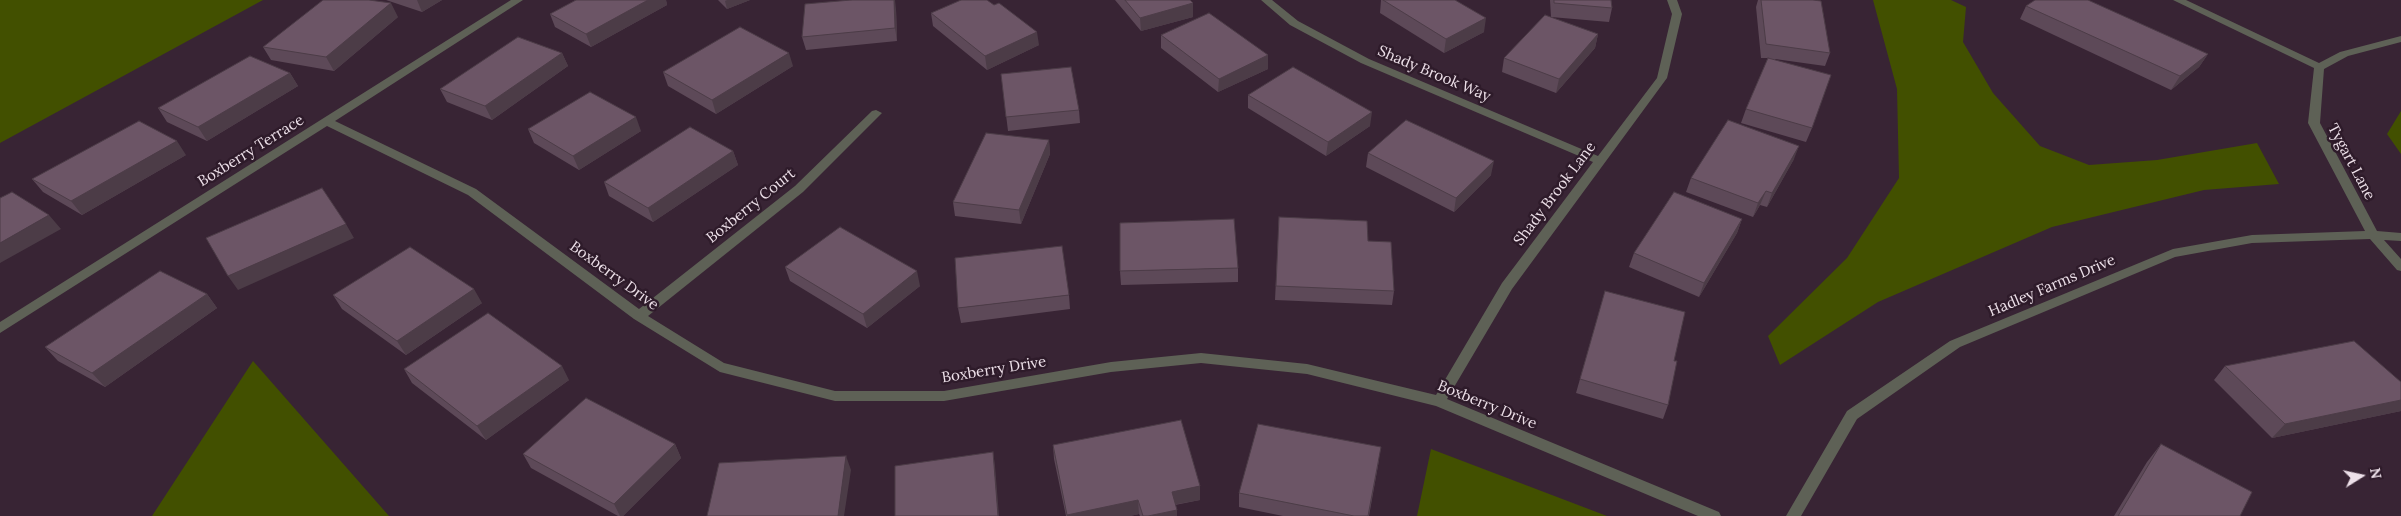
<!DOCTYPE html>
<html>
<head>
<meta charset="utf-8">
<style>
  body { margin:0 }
  #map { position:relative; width:2401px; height:516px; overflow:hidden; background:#382434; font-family:Lora,serif }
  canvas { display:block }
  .north { position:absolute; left:2336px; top:451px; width:50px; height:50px; -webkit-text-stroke:4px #2e1b2a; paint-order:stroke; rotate:80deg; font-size:14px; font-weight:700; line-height:20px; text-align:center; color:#ede0e9 }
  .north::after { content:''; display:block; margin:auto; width:18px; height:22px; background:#ede0e9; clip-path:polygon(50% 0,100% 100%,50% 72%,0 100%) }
</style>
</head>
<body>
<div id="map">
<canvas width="2401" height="516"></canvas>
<div class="north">N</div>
</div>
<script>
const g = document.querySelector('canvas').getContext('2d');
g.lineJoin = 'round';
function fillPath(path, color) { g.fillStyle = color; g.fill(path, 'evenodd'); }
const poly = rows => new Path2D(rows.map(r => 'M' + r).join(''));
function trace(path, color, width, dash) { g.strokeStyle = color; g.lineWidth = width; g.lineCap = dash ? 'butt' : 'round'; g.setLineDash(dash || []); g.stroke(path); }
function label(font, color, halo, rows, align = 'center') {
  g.font = font + ' Lora,serif'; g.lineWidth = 5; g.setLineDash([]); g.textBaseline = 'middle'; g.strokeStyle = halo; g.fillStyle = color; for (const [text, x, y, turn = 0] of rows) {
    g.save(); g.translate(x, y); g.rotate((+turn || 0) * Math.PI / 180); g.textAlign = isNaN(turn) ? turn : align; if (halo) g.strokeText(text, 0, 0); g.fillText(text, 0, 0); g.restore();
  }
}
fillPath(poly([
  [0,0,263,0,0,143],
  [1873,0,1951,0,1966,7,1963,42,1993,93,2040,146,2089,165,2157,160,2257,143,2279,184,2204,190,2052,227,1878,302,1780,365,1768,336,1847,258,1899,178,1897,89],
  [2401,111,2401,154,2387,134],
  [253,361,389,516,152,516],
  [1431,449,1607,516,1417,516]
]), '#425000');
fillPath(poly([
  [511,0,523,0,335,121,476,189,639,309,795,186,872,111,876,110,882,113,803,192,648,316,724,363,835,391,944,391,1111,362,1201,353,1307,364,1436,395,1502,283,1593,162,1361,63,1290,25,1261,0,1272,0,1298,21,1369,59,1598,156,1657,78,1672,14,1667,0,1677,0,1682,14,1667,78,1512,289,1447,399,1719,512,1721,516,1698,516,1436,406,1307,374,1201,363,1111,372,944,401,835,401,720,372,634,319,468,195,327,126,0,333,0,322,511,0],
  [2173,0,2186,0,2319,63,2340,52,2401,36,2401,42,2348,56,2324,69,2320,123,2377,231,2401,233,2401,241,2384,240,2401,259,2401,271,2397,270,2370,239,2252,243,2175,257,1960,347,1857,419,1801,516,1786,516,1847,411,1950,341,2173,249,2252,235,2365,231,2308,123,2314,68,2173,0]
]), '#5e6156');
fillPath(poly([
  [386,0,442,0,422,12],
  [576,0,666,0,667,5,591,47,555,27,550,14],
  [718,0,750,0,727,9],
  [1115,0,1190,0,1193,17,1141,31],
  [1381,0,1455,0,1484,32,1444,53,1380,13],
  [1550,0,1611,0,1612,8,1609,22,1551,17],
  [1758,0,1813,0,1830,53,1825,66,1775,59,1812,128,1806,142,1741,123,1746,109,1768,58,1761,58,1756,7],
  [2026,6,2208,54,2199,67,2171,90,2020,19],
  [896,9,897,41,806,50,802,37],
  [931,13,1039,45,987,70,933,26],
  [398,17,334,71,271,60,263,47],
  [1598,34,1595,48,1556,93,1502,72,1504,58],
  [1161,35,1268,55,1268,69,1218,92,1161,48],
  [562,53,568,66,492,120,447,102,440,89],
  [793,66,716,114,668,86,663,72],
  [290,73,298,86,207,141,167,122,158,108],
  [1001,74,1079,110,1080,123,1008,131],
  [1248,95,1370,126,1326,156,1248,108],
  [528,129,641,131,579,170,534,143],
  [1049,140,1050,154,1021,224,955,216,953,202],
  [733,151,738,165,653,222,609,196,604,182],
  [1368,153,1491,175,1454,212,1366,167],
  [186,155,82,215,43,192,32,179],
  [1794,159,1767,207,1760,205,1753,217,1686,192,1691,178],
  [1279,217,1368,241,1394,291,1392,305,1275,300],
  [1742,219,1737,233,1699,297,1629,267,1634,253],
  [785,267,920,286,867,328,790,281],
  [1238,268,1238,282,1121,285,1120,271],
  [1605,291,1674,361,1668,405,1663,419,1576,393],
  [207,294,217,308,105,387,58,361,45,347],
  [333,295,482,303,406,355,342,309],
  [1069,295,1070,309,961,323,958,308],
  [2225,366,2401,382,2401,411,2272,438,2214,380],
  [404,369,569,380,486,440,412,383],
  [675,444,681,458,623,516,618,516,531,468,523,454],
  [2161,444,2240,516,2114,516,2147,462],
  [1053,445,1200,500,1175,505,1177,516,1140,516,1139,514,1130,516,1066,516,1054,459],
  [1379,460,1369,516,1283,516,1239,507,1239,493]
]), '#5d4958');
fillPath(poly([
  [417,0,442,0,422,12],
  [648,0,666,0,667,5,591,47,586,34],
  [727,0,750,0,727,9,725,1],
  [894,0,895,0,896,9,897,41,895,28],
  [391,3,398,17,334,71,326,57],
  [1193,3,1193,17,1141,31,1140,18],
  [1486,18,1484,32,1444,53,1446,39],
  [1037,32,1039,45,987,70,985,56],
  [1598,34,1595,48,1556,93,1559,79],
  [562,53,568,66,492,120,485,106],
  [789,53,793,66,716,114,712,100],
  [2208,54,2199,67,2171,90,2180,76],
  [1268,55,1268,69,1218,92,1219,79],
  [290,73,298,86,207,141,198,127],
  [1372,112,1370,126,1326,156,1328,142],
  [636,117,641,131,579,170,573,156],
  [1049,140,1050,154,1021,224,1019,210],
  [177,141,186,155,82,215,71,201],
  [1799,146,1794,159,1767,207,1772,193],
  [733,151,738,165,653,222,648,208],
  [1494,161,1491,175,1454,212,1456,198],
  [1766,191,1760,205,1753,217,1758,203],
  [49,215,61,229,0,263,0,243],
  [1742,219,1737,233,1699,297,1704,283],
  [346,224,354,238,238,290,228,276],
  [917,271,920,286,867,328,863,314],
  [474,289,482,303,406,355,397,341],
  [207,294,217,308,105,387,92,373],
  [562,366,569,380,486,440,477,426],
  [2401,400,2401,411,2272,438,2285,424],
  [675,444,681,458,623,516,620,516,614,504],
  [993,452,995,466,999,516,998,516],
  [846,456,851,470,844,516,838,516],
  [1200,486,1200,500,1172,505,1172,492],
  [1138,500,1139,514,1130,516,1067,516,1067,515],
  [1177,510,1177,516,1148,516]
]), '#4c3c47');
const building = poly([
  [323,0,369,0,391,3,326,57,263,47,323,0],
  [576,0,648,0,586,34,550,14,576,0],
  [851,0,894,0,895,28,802,37,805,4,851,0],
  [961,0,987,0,994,5,999,3,1037,32,985,56,931,13,961,0],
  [1125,0,1190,0,1193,3,1140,18,1125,0],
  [1383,0,1455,0,1486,18,1446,39,1383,0],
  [1554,0,1611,0,1612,8,1554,3,1554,0],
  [1761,0,1813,0,1821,1,1830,53,1766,44,1761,0],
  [2035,0,2088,0,2208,54,2180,76,2026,6,2035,0],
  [1209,13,1268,55,1219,79,1161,35,1209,13],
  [1545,15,1598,34,1559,79,1504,58,1545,15],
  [740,27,789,53,712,100,663,72,740,27],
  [518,37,562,53,485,106,440,89,518,37],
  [250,56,290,73,198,127,158,108,250,56],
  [1768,58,1831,75,1812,128,1746,109,1768,58],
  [1071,67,1079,110,1006,117,1001,74,1071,67],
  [1293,67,1372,112,1328,142,1248,95,1293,67],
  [590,92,636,117,573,156,528,129,590,92],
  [1406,120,1494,161,1456,198,1368,153,1406,120],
  [1728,120,1799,146,1772,193,1766,191,1758,203,1691,178,1728,120],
  [139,121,177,141,71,201,32,179,139,121],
  [690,127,733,151,648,208,604,182,690,127],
  [986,133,1049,140,1019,210,953,202,986,133],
  [322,188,346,224,228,276,206,238,322,188],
  [12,192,49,215,0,243,0,198,12,192],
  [1674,192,1742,219,1704,283,1634,253,1674,192],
  [1279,217,1367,221,1368,241,1391,242,1394,291,1276,286,1279,217],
  [1234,219,1238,268,1120,271,1120,223,1234,219],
  [840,227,917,271,863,314,785,267,840,227],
  [1062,246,1069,295,958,308,955,258,1062,246],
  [410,247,474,289,397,341,333,295,410,247],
  [160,271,207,294,92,373,45,347,160,271],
  [1605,291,1685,312,1674,361,1677,361,1668,405,1580,379,1605,291],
  [488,313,562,366,477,426,404,369,488,313],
  [2354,341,2401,382,2401,400,2285,424,2225,366,2354,341],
  [586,398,675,444,614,504,523,454,586,398],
  [1181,420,1200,486,1172,492,1177,510,1148,516,1143,516,1138,500,1067,515,1053,445,1181,420],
  [1258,424,1381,447,1368,516,1354,516,1239,493,1258,424],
  [2161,444,2252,492,2240,516,2118,516,2161,444],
  [993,452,998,516,895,516,895,466,993,452],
  [846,456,838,516,707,516,719,463,846,456]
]);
fillPath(building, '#6c5566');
trace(building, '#4c3c47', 1);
label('15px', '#ede0e9', '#2e1b2a', [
  ["Shady Brook Way",1434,74,23],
  ["Boxberry Terrace",251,151,-32],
  ["Tygart Lane",2351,162,62],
  ["Shady Brook Lane",1555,194,-53],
  ["Boxberry Court",751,206,-39],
  ["Boxberry Drive",614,276,36],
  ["Hadley Farms Drive",2052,286,-23],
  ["Boxberry Drive",994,370,-9],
  ["Boxberry Drive",1487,405,22]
]);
</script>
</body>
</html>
